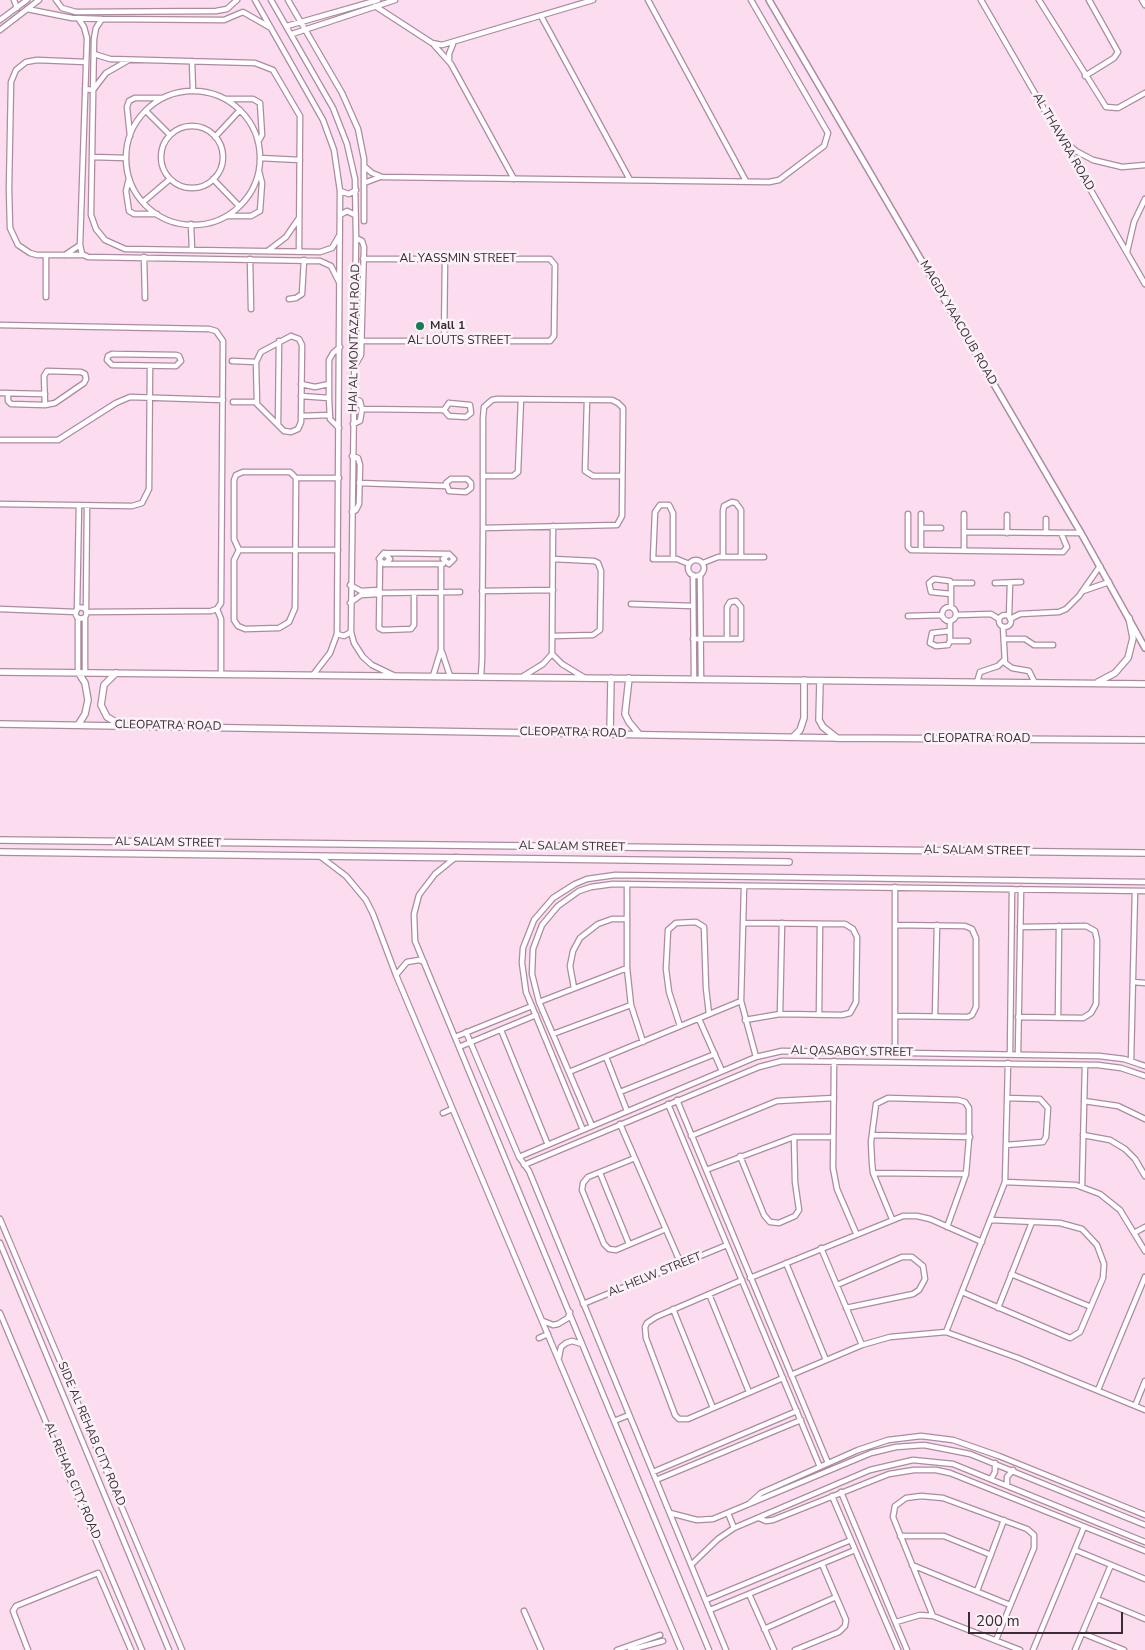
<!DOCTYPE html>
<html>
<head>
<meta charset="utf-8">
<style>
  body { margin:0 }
  #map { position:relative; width:1145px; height:1650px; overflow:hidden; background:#fcddf0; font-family:"Nunito Sans",sans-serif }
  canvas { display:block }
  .scale { position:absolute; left:968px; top:1612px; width:155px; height:22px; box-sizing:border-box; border:2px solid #3a2b34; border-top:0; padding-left:6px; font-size:15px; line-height:18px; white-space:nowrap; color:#3a2b34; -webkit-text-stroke:4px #faf2f7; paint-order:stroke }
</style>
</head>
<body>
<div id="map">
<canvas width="1145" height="1650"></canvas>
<div class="scale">200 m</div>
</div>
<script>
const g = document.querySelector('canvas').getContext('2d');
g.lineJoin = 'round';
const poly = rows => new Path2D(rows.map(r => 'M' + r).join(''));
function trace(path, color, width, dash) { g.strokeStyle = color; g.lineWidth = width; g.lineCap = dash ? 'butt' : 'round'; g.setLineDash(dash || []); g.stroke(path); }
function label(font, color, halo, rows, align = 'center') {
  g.font = font + ' "Nunito Sans",sans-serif'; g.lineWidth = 5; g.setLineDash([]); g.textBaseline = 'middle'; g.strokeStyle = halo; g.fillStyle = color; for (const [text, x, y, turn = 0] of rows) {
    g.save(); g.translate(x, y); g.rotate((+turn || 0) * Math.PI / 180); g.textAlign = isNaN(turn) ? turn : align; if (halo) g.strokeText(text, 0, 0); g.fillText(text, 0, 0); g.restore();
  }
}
const minor = poly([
  [14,0,17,8],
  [56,0,62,8,76,12,216,11,227,9,237,0],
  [255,0,323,120,334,150,340,191,337,634,330,653,313,675],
  [271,0,333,108,347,144,355,179,356,238,351,632,354,643,363,657,372,665,393,675],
  [288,0,342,93,358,129,364,159,364,221],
  [648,0,746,181],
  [981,0,1145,284],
  [1039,0,1106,107,1118,108,1145,93],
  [1142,0,1145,5],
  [375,6,432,43,442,45,593,0],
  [27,9,72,18,102,19,224,20,243,12,271,28],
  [541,16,630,180],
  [78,18,84,27,87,38,80,245,82,254,88,257,320,261,331,266,339,282],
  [102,19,96,28,94,39,91,215,96,229,105,240,125,249,320,252,332,248,339,236],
  [0,20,27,0],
  [287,26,378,0],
  [0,30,39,0],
  [292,34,395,0],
  [434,45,451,64,514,179],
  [94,54,110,59,255,63,273,70,300,116,299,251],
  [192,61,193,91],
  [449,61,449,54,453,44],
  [1085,76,1114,58,1118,52,1089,0],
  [85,89,93,90,106,73,127,61],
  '126 158a67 67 0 1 1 134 0a67 67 0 1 1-134 0Z',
  [226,99,253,99,260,103,262,135,258,142],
  [146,111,170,135],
  '161 157a31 31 0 1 1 62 0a31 31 0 1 1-62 0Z',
  [130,136,127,107,129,101,135,98,162,98],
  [215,137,240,110],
  [1063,140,1076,151,1093,160,1122,167,1145,165],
  [92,157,126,158],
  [260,158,300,160],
  [365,167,372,173,382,177,769,182,779,180,824,146,828,133,751,0],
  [129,178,126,191,129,211,134,214,157,214],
  [213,179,239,206],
  [364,183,380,177],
  [340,191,349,194,356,190],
  [143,202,170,179],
  [340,215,347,211,355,215],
  [228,216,251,216,260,211,262,183,259,171],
  [191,224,192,250],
  [269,250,286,237,299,218],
  [1127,252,1134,222,1145,199],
  [46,255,46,297],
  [65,255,80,245],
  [84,255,37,255,30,253,18,245,10,228,9,189,11,82,16,70,26,62,37,60,86,62],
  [144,257,145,298],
  [250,259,251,309],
  [289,299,296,298,302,294,304,260],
  [0,325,209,329,216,331,223,341,221,603,217,609,211,611,87,612],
  [291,336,299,339,302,345,301,422,298,429,291,432,284,431,257,404,256,362,261,352,291,336],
  [362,341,550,341,554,336,555,265,550,259,363,259],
  [444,341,445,259],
  [112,354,176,355,179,356,181,361,176,366,112,365,107,360,108,356,112,354],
  [232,361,256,362],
  [354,367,361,355,364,247,362,241,356,238],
  [301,384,315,387,329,384],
  [0,393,45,394],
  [8,393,8,401,11,404,45,405,44,376,47,371,81,372,85,374,86,379,84,383,55,403,45,405],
  [301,396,329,398],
  [587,400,585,471,593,476,622,476],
  [233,402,256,402],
  [449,403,470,405,471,413,466,417,449,416,444,410,449,403],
  [362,409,444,410],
  [301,416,329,415],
  [278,424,279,341],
  [353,424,360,421,362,409,360,401,354,399],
  [339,428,330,419,329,398,329,360,333,353,340,347],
  [0,440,58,440,116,403,130,397,223,400],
  [243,472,290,472,296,478,295,608,289,622,279,628,245,629,238,626,234,620,234,560,239,550,234,539,234,480,236,475,243,472],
  [483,476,513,476,518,472,521,399],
  [296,478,339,478],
  [451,479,467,479,471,483,471,488,466,492,449,491,446,483,451,479],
  [359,483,446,486],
  [0,504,132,506,142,503,149,489,150,366],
  [352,512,356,510,359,504,360,465,358,458,352,456],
  [908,514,908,547,911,550,1063,552,1067,547,1061,533],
  [921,514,921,550],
  [964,514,964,550],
  [1007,515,1007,533],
  [1046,519,1046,533],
  [553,526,552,654,562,664,585,678],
  [921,528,941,528],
  [964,532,1081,533],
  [239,550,338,550],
  [384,553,390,559,384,564,379,559,384,553,449,554,454,559,449,564,443,559,449,554],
  [723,557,723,511,724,506,732,502,736,503,741,510,741,557],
  [673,559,673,513,669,505,660,505,655,512,653,559,677,559,689,564],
  '688 568a8 8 0 1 1 16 0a8 8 0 1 1-16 0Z',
  [380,561,379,628,383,630,411,629,414,625,414,593],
  [703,563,718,557,764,557],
  [385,564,443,564],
  [693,575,694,679],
  [700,575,701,679],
  [951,583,972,583],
  [995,583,1021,582],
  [350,585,361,591,379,590],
  [482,591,553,590],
  [1083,591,1109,582],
  [379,593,460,592],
  [350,603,361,595,379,594],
  [631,604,693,606],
  '942 614a7 7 0 1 1 14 0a7 7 0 1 1-14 0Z',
  [951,607,951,583,950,581,934,579,929,583,931,592,951,594],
  '75.5 613a5.5 5.5 0 1 1 11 0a5.5 5.5 0 1 1-11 0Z',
  [0,609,76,612],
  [86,609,87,506],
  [217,609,221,619,221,674],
  [77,610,79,505],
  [956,615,991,614,999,619],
  '999 621a6 6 0 1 1 12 0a6 6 0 1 1-12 0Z',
  [908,616,942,615],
  [1009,617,1010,583],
  [1010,619,1020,614,1059,612,1066,609,1079,596,1100,566],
  [1003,627,1005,663,1012,668,1029,671,1035,683],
  [950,631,932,633,930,643,936,646,948,645,950,641,950,622],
  [337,634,344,636,351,632],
  [552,636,593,635,600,630,601,571,598,563,594,561,553,559],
  [693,639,741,639,741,607,736,601,730,602,727,607,727,639],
  [1004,639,1025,639,1034,645,1053,645],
  [950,641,968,641],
  [442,652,450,676],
  [78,672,78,618],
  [85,672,85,617],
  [433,676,441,650,441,564],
  [481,676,482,660,483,528,483,418,484,407,492,400,497,399,612,400,618,403,623,408,623,415,622,516,617,525,483,528],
  [522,677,543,664,552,654],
  [977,682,980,672,998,666,1004,660],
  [321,857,346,876,366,900,373,914,396,975,681,1650],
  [456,857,435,874,419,895,414,914,415,941,709,1650],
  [627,884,627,968,631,1005,643,1042],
  [744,887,741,1001,756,1057],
  [895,887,895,1052],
  [743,923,845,924,853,929,857,937,856,1002,850,1013,842,1015,780,1014,745,1020],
  [396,975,407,962,419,960,424,962],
  [1133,982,1145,983],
  [574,988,570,966,573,951,580,938,598,924,612,919,627,919],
  [539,1002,627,968],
  [780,1014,782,923],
  [819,1015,820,924],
  [895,1016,968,1017,972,1015,976,1007,976,938,972,929,965,926,895,925],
  [935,1016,937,925],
  [1018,1017,1083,1018,1091,1013,1096,1004,1097,940,1095,931,1086,926,1020,927],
  [1058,1018,1059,926],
  [699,1019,722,1071],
  [680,1026,669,992,666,969,668,930,676,923,696,922,704,927,706,988,709,1014],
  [501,1030,548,1145],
  [466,1032,519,1157,529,1171,726,1650],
  [553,1034,631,1005],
  [455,1037,532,1006],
  [459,1047,536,1015],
  [1010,1054,1012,889],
  [1018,1054,1021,889],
  [606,1057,627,1111],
  [834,1061,833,1168,837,1189,856,1233],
  [1131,1061,1135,891],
  [569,1072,741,1001],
  [620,1092,715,1054],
  [677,1100,828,1463],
  [1084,1101,1118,1106,1145,1119],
  [668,1104,820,1467],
  [443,1113,452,1109],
  [620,1124,681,1264],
  [592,1126,539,1002,532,974,533,949,542,925,558,906,579,891,591,887,613,884,1145,891],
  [583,1130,526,992,522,963,523,948,534,920,553,898,575,884,587,879,615,875,1145,882],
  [872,1135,970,1137],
  [1083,1135,1110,1140,1125,1149,1135,1159,1145,1176],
  [691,1136,777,1101,834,1098],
  [1006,1145,1043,1142,1046,1137,1048,1108,1040,1099,1007,1098],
  [740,1156,764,1215,770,1222,779,1223,795,1216,799,1210,795,1182,794,1137],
  [519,1157,756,1057,782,1051,1099,1056,1124,1059,1145,1066],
  [635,1158,588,1177,583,1183,582,1190,604,1244,609,1249,616,1250,666,1229],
  [524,1165,759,1067,782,1061,1098,1065,1121,1068,1145,1076],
  [706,1170,794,1137,832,1137],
  [600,1173,629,1244],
  [873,1173,966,1174],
  [1005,1182,1076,1185,1100,1194,1120,1210,1145,1251],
  [1082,1186,1085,1065],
  [0,1219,182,1650],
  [892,1219,873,1173,872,1163,871,1142,876,1104,888,1098,958,1100,965,1102,969,1108,969,1139,966,1174,947,1227],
  [1134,1233,1145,1227],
  [0,1243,169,1650],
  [821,1248,862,1345],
  [786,1263,826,1360],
  [1011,1274,1091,1307],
  [750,1278,903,1216,917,1216,930,1219,982,1242],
  [742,1280,656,1317,647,1323,645,1327,646,1338,675,1415,679,1419,688,1419,783,1378],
  [837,1285,902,1257,912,1257,923,1266,925,1279,919,1290,913,1294,846,1308],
  [962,1292,1070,1338,1080,1332,1103,1278,1104,1264,1097,1245,1082,1229,1060,1223,991,1220],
  [709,1294,749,1392],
  [583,1304,727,1245],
  [998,1308,1032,1222],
  [673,1309,713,1408],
  [0,1313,142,1650],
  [543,1321,553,1325,558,1324,568,1318,570,1312],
  [946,1332,1005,1182,1008,1063],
  [539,1338,548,1334],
  [559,1357,561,1347,566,1343,572,1341,582,1344],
  [791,1375,862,1345,890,1337,946,1332,1018,1358,1145,1410],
  [1098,1390,1145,1277],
  [1135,1406,1145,1381],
  [614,1421,629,1415],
  [653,1472,797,1411],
  [991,1479,995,1472,995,1463],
  [656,1480,801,1420],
  [1007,1485,1007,1477,1013,1470],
  [841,1492,907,1650],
  [832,1496,898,1650],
  [749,1504,761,1493,858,1450,888,1440,921,1436,953,1440,999,1456,1145,1515],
  [670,1513,697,1520,713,1519,871,1453,896,1447,924,1445,970,1454,1145,1525],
  [728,1513,734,1528],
  [759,1518,766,1521,773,1520,889,1474,914,1470,936,1470,950,1473,1145,1551],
  [900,1536,944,1536,991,1555],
  [1075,1550,1145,1579],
  [691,1565,718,1539,734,1528,870,1470,913,1460,953,1464,1145,1542],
  [912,1565,1010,1605],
  [977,1591,1004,1520],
  [749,1594,774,1650],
  [1097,1599,1145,1619],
  [706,1600,851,1540],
  [710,1610,855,1550],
  [524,1611,541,1650],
  [933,1616,893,1517,895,1506,906,1498,921,1496,943,1498,1027,1529,1034,1535,1034,1548,996,1640],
  [896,1622,920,1615,933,1616,1020,1650],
  [764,1629,836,1597],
  [1082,1633,1124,1650],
  [28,1650,13,1611,16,1606,98,1573,131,1650],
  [617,1650,660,1635],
  [630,1650,663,1641],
  [795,1650,839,1632,845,1626,846,1620,822,1564],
  [1033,1650,1084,1527],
  [1075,1650,1111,1565]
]);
const tertiary = poly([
  [769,0,1081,533,1145,648]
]);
const secondary = poly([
  [0,672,1145,684],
  [116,673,104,685,101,705,107,717,121,725],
  [629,678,625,714,629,722,639,734],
  [820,681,819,720,823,727,837,738],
  [1098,682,1115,673,1128,658,1133,638,1129,618],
  [0,724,837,738,1145,740],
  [78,725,85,714,88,700,85,683,78,672],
  [610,733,611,678],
  [794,736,800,730,804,718,804,680],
  [0,840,1145,853],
  [0,852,789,862]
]);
trace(minor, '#ad8aa0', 7);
trace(tertiary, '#ad8aa0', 8);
trace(secondary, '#ad8aa0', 8);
trace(minor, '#fff', 4.5);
trace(tertiary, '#fff', 5);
trace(secondary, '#fff', 5.5);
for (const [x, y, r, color] of [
  [420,326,5,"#167c55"]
]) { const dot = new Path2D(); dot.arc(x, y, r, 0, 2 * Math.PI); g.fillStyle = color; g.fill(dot); trace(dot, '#faf2f7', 2); }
label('12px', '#3a2b34', '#faf2f7', [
  ["AL THAWRA ROAD",1063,142,60],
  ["AL YASSMIN STREET",458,259],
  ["MAGDY YAACOUB ROAD",958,323,60],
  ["HAI AL MONTAZAH ROAD",355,338,-89],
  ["AL LOUTS STREET",459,341],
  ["CLEOPATRA ROAD",168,726,1],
  ["CLEOPATRA ROAD",573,733,1],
  ["CLEOPATRA ROAD",977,739],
  ["AL SALAM STREET",168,843,1],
  ["AL SALAM STREET",572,847,1],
  ["AL SALAM STREET",977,851,1],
  ["AL QASABGY STREET",852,1052,1],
  ["AL HELW STREET",655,1275,-22],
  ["SIDE AL REHAB CITY ROAD",91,1434,67],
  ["AL REHAB CITY ROAD",72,1481,67]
]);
label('bold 12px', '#3a2b34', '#faf2f7', [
  ["Mall 1",430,326]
], 'left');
</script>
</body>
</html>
